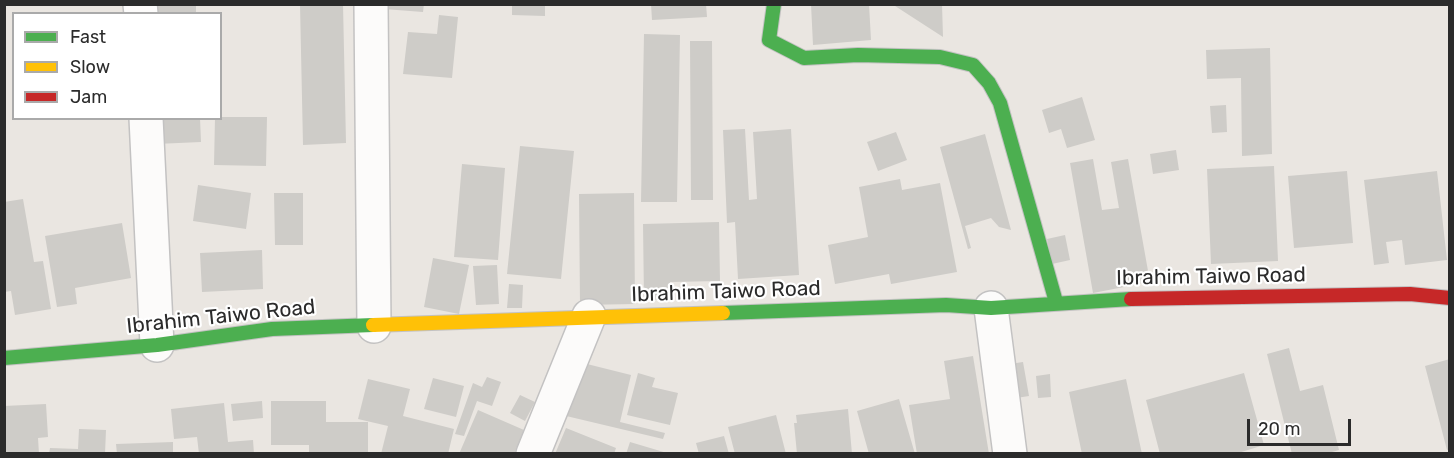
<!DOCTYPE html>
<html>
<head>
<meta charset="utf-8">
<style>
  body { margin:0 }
  #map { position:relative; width:1454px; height:458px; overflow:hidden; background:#eae6e1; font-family:Rubik,sans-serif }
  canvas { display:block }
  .frame { position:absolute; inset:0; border:6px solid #2b2b2b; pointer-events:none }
  .legend { position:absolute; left:12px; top:12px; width:210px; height:108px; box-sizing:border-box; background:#fff; border:2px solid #aaa; margin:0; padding:8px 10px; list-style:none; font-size:18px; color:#2b2b2b }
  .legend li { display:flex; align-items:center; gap:12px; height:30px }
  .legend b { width:30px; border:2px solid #aaa }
  .scale { position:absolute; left:1247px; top:419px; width:104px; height:27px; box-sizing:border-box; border:3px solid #2b2b2b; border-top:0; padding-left:8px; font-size:18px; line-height:21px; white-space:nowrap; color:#2b2b2b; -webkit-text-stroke:4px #fff; paint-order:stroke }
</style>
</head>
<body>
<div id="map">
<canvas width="1454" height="458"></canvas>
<div class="frame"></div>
<ul class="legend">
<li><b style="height:8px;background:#4caf50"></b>Fast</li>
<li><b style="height:8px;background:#ffc107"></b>Slow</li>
<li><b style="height:8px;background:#c62828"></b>Jam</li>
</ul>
<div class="scale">20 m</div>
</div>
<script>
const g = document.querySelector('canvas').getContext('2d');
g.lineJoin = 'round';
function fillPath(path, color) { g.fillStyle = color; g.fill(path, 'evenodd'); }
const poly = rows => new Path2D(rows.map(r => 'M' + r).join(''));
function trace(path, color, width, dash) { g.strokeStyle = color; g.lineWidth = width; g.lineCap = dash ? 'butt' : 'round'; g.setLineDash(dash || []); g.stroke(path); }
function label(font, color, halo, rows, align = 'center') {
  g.font = font + ' Rubik,sans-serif'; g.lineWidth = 4.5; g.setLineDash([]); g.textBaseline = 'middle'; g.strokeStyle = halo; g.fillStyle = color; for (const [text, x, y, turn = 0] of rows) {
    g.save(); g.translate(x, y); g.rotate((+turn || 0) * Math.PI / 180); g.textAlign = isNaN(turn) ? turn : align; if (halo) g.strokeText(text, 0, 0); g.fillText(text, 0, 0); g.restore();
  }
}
fillPath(poly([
  [300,4,343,4,346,143,303,145],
  [384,4,424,4,423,12,384,9],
  [512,4,545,4,545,16,512,15],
  [651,4,706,4,707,17,652,20],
  [811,4,869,4,871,40,813,45],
  [892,4,942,4,943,37],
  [151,5,196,5,196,14,151,14],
  [439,15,458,17,452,78,403,74,408,32,437,34],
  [644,34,680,35,677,202,641,202],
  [690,41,712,41,713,200,691,200],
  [1270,48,1272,154,1242,156,1241,78,1207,79,1206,50],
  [1082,97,1095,140,1067,148,1061,129,1049,133,1042,110],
  [1226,105,1227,132,1212,133,1210,106],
  [220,117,267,117,266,166,214,165,215,118],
  [155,118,200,118,201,142,156,144],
  [745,129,749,200,757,199,753,132,791,129,799,275,738,279,735,222,727,223,723,130],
  [896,132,907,160,878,171,867,142],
  [985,134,1011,230,999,227,991,218,965,226,971,248,968,249,940,147],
  [520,146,574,151,561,279,507,274],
  [1176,150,1179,170,1153,174,1150,154],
  [1093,159,1102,210,1119,208,1111,162,1128,159,1150,282,1093,293,1070,163],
  [462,164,505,168,498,260,454,257],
  [1274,166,1278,261,1211,264,1207,169],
  [1347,171,1353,243,1294,248,1288,176],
  [1437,171,1447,260,1405,265,1402,240,1386,242,1389,263,1374,265,1364,180],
  [900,179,902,190,940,183,957,272,891,284,889,274,835,284,828,245,868,237,859,187],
  [198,185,251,193,246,229,193,221],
  [274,193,303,193,303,245,275,245],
  [634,193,635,304,580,305,579,194],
  [23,199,34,262,43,261,51,309,15,315,11,291,4,292,4,202],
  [719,222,720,281,670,282,670,300,644,300,643,224],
  [122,223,131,278,75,288,77,304,57,307,45,236],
  [1065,235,1070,260,1052,264,1047,239],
  [262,250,263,289,202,292,200,253],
  [433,258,469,265,459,314,424,307],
  [497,265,499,304,476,305,473,266],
  [509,284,523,285,522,308,507,308],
  [1289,348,1300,391,1323,385,1339,450,1325,454,1292,454,1267,354],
  [973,356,989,454,917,454,909,405,950,399,944,361],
  [1450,359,1450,449,1447,450,1425,366],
  [575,361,631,375,620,422,665,433,663,439,562,415],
  [1023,362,1029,396,1016,398,1010,364],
  [638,373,655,378,652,387,678,393,670,425,627,415],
  [1244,373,1264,445,1235,454,1160,454,1146,400],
  [1050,374,1051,397,1038,398,1036,376],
  [487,377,501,382,492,406,477,401,464,436,455,434,473,383,482,387],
  [433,378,464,386,456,417,424,409],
  [368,379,410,389,403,416,454,429,448,454,381,454,388,426,358,419],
  [1126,379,1142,454,1082,454,1069,392],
  [520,395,535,402,525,421,510,413],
  [899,399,915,454,869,454,857,411],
  [262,401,263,418,233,421,231,404],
  [271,401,326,401,326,422,368,422,368,454,309,454,309,445,271,445],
  [224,403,228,442,253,440,254,454,199,454,197,437,174,439,171,409],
  [46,404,48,437,38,438,39,454,4,454,4,406],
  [848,409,852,454,797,454,794,423,797,423,796,415],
  [478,410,524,430,514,454,459,454],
  [776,415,786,454,735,454,728,427],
  [566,428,616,448,614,454,555,454],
  [79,429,106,430,105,454,49,454,50,448,78,449],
  [724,436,729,454,699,454,696,443],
  [173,442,173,454,117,454,116,444],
  [630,442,667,453,667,454,626,454]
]), '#ceccc8');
const street = poly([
  [140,4,141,14],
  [371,4,374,326],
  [146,118,157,345],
  [991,308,1010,454],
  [533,454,589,316]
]);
const fast = poly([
  [774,4,769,40,804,58,858,55,940,57,973,65,989,83,1000,103,1056,302],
  [723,313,946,305,991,308,1131,299],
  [4,358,157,345,272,329,373,325]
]);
const slow = poly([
  [373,325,723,313]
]);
const jam = poly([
  [1131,299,1410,294,1450,298]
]);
trace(street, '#c3c2c2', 36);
trace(fast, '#c3c2c2', 16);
trace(slow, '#c3c2c2', 16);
trace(jam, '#c3c2c2', 16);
trace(street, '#fcfbfa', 33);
trace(fast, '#4caf50', 14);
trace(slow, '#ffc107', 14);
trace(jam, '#c62828', 14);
label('21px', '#2b2b2b', '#fff', [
  ["Ibrahim Taiwo Road",1211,277,-1],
  ["Ibrahim Taiwo Road",726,292,-2],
  ["Ibrahim Taiwo Road",221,317,-6]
]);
</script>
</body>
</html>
